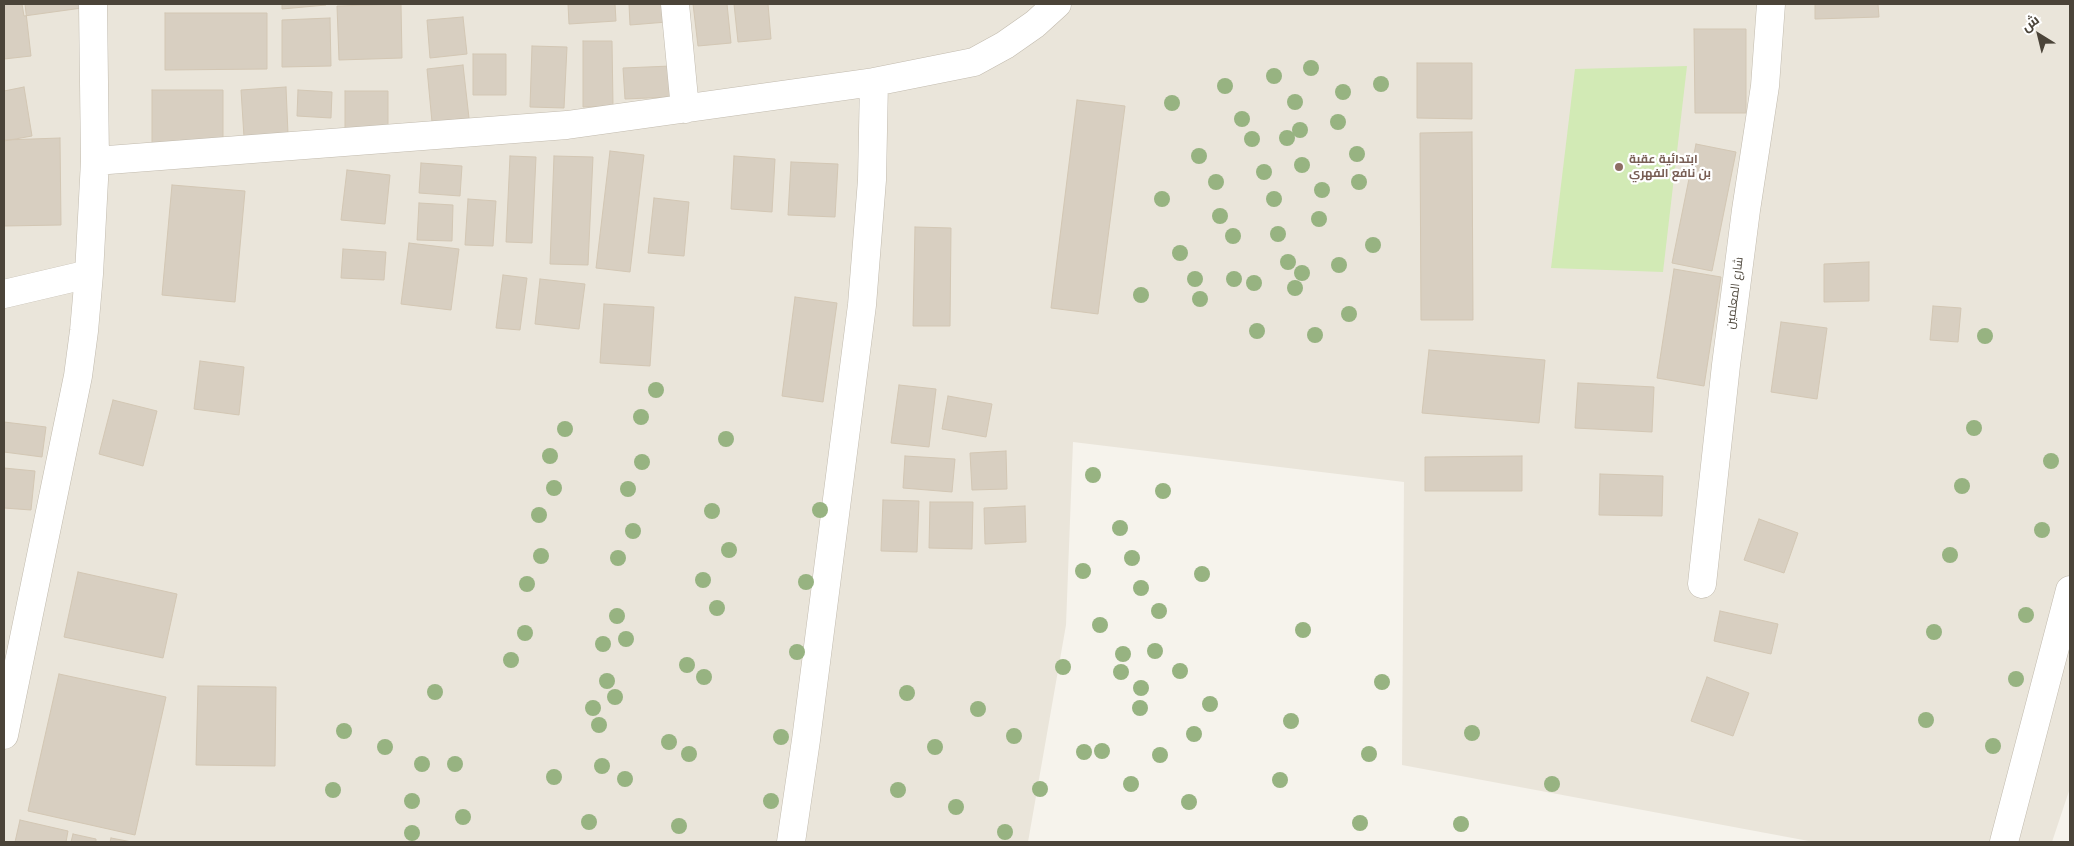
<!DOCTYPE html>
<html>
<head>
<meta charset="utf-8">
<style>
  body { margin:0 }
  #map { position:relative; width:2074px; height:846px; overflow:hidden; background:#f6f3ec; font-family:Helvetica,Cairo,sans-serif }
  canvas { display:block }
  .frame { position:absolute; inset:0; border:5px solid #4b4439; pointer-events:none }
  .north { position:absolute; left:2014px; top:10px; width:50px; height:50px; -webkit-text-stroke:4px #fff; paint-order:stroke; rotate:324deg; font-size:14px; font-weight:700; line-height:20px; text-align:center; color:#4b4439 }
  .north::after { content:''; display:block; margin:auto; width:18px; height:22px; background:#4b4439; clip-path:polygon(50% 0,100% 100%,50% 72%,0 100%) }
</style>
</head>
<body>
<div id="map">
<canvas width="2074" height="846"></canvas>
<div class="frame"></div>
<div class="north">ش</div>
</div>
<script>
const g = document.querySelector('canvas').getContext('2d');
g.lineJoin = 'round';
function fillPath(path, color) { g.fillStyle = color; g.fill(path, 'evenodd'); }
const poly = rows => new Path2D(rows.map(r => 'M' + r).join(''));
function trace(path, color, width, dash) { g.strokeStyle = color; g.lineWidth = width; g.lineCap = dash ? 'butt' : 'round'; g.setLineDash(dash || []); g.stroke(path); }
function label(font, color, halo, rows, align = 'center') {
  g.font = font + ' Helvetica,Cairo,sans-serif'; g.lineWidth = 4.5; g.setLineDash([]); g.textBaseline = 'middle'; g.strokeStyle = halo; g.fillStyle = color; for (const [text, x, y, turn = 0] of rows) {
    g.save(); g.translate(x, y); g.rotate((+turn || 0) * Math.PI / 180); g.textAlign = isNaN(turn) ? turn : align; if (halo) g.strokeText(text, 0, 0); g.fillText(text, 0, 0); g.restore();
  }
}
fillPath(poly([
  [4,4,2070,4,2070,788,2052,842,1814,842,1402,765,1404,482,1073,442,1066,625,1028,842,4,842]
]), '#eae5da');
fillPath(poly([
  [1687,66,1663,272,1551,268,1575,69]
]), '#d2eab5');
const building = poly([
  [4,4,25,4,31,56,4,59,4,4],
  [22,4,81,4,82,8,24,16,22,4],
  [282,4,326,4,326,5,282,9,282,4],
  [401,4,402,58,339,60,337,6,401,4],
  [568,4,615,4,616,21,569,24,568,4],
  [629,4,666,4,667,22,630,25,629,4],
  [693,4,727,4,731,43,698,46,693,4],
  [734,4,768,4,771,39,738,42,734,4],
  [1815,4,1878,4,1879,17,1815,19,1815,4],
  [165,13,267,13,267,69,165,70,165,13],
  [463,17,467,54,430,58,427,20,463,17],
  [330,18,331,66,282,67,282,20,330,18],
  [1694,29,1746,29,1746,113,1695,113,1694,29],
  [583,41,612,41,613,106,583,107,583,41],
  [532,46,567,47,564,108,530,107,532,46],
  [473,54,506,54,506,95,473,95,473,54],
  [1417,63,1472,63,1472,119,1417,118,1417,63],
  [463,65,469,118,432,122,427,69,463,65],
  [671,66,672,97,625,99,623,68,671,66],
  [24,87,32,136,4,141,4,91,24,87],
  [286,87,288,134,244,137,241,90,286,87],
  [152,90,223,90,223,146,152,146,152,90],
  [298,90,332,92,331,118,297,116,298,90],
  [345,91,388,91,388,131,345,131,345,91],
  [1077,100,1125,106,1098,314,1051,308,1077,100],
  [1472,132,1473,320,1421,320,1420,133,1472,132],
  [60,138,61,225,4,226,4,140,60,138],
  [1696,144,1736,152,1712,271,1672,263,1696,144],
  [610,151,644,155,630,272,596,268,610,151],
  [510,156,536,157,532,243,506,242,510,156],
  [554,156,593,157,588,265,550,264,554,156],
  [734,156,775,159,772,212,731,209,734,156],
  [791,162,838,164,835,217,788,215,791,162],
  [421,163,462,166,460,196,419,193,421,163],
  [347,170,390,175,385,224,341,220,347,170],
  [172,185,245,191,235,302,162,295,172,185],
  [654,198,689,202,684,256,648,253,654,198],
  [468,199,496,201,493,246,465,245,468,199],
  [419,203,453,205,452,241,417,240,419,203],
  [915,227,951,228,950,326,913,326,915,227],
  [409,243,459,249,451,310,401,304,409,243],
  [343,249,386,252,384,280,341,278,343,249],
  [1869,262,1869,301,1824,302,1824,264,1869,262],
  [1674,269,1721,277,1704,386,1657,378,1674,269],
  [503,275,527,278,520,330,496,328,503,275],
  [540,279,585,284,579,329,535,324,540,279],
  [795,297,837,303,823,402,782,396,795,297],
  [604,304,654,307,650,366,600,363,604,304],
  [1933,306,1961,308,1958,342,1930,340,1933,306],
  [1781,322,1827,328,1817,399,1771,392,1781,322],
  [1429,350,1545,360,1539,423,1422,413,1429,350],
  [200,361,244,367,239,415,194,409,200,361],
  [1578,383,1654,387,1652,432,1575,428,1578,383],
  [899,385,936,389,929,447,891,443,899,385],
  [948,396,992,404,986,437,942,429,948,396],
  [113,400,157,411,143,466,99,454,113,400],
  [4,422,46,427,42,457,4,452,4,422],
  [1006,451,1007,489,972,490,970,453,1006,451],
  [905,456,955,459,952,492,903,488,905,456],
  [1522,456,1522,491,1425,491,1425,457,1522,456],
  [4,468,35,471,31,510,4,508,4,468],
  [1600,474,1663,476,1662,516,1599,515,1600,474],
  [883,500,919,501,917,552,881,551,883,500],
  [930,502,973,502,972,549,929,548,930,502],
  [1025,506,1026,542,985,544,984,508,1025,506],
  [1759,519,1798,533,1784,573,1744,560,1759,519],
  [78,572,177,594,163,658,64,637,78,572],
  [1720,611,1778,624,1771,654,1714,641,1720,611],
  [59,674,166,697,135,835,28,811,59,674],
  [1707,677,1749,693,1733,736,1691,721,1707,677],
  [198,686,276,687,275,766,196,765,198,686],
  [20,820,68,831,66,842,15,842,20,820],
  [73,834,96,839,96,842,71,842,73,834],
  [111,838,132,842,110,842,111,838]
]);
fillPath(building, '#d8cfc1');
trace(building, '#d3c7b4', 1);
const minor = poly([
  [675,4,685,109],
  [95,161,567,125,874,82,974,62,1005,45,1035,24,1057,4],
  [4,294,89,274],
  [1702,584,1726,365,1746,210,1765,86,1771,4],
  [4,735,78,376,84,331,89,274,95,161,93,4],
  [791,842,806,740,862,305,872,180,874,82],
  [2004,842,2070,590]
]);
trace(minor, '#c2bbae', 29);
trace(minor, '#fff', 28);
g.fillStyle = '#97b381';
for (const [x, y] of [
  [1311,68],
  [1274,76],
  [1381,84],
  [1225,86],
  [1343,92],
  [1295,102],
  [1172,103],
  [1242,119],
  [1338,122],
  [1300,130],
  [1287,138],
  [1252,139],
  [1357,154],
  [1199,156],
  [1302,165],
  [1264,172],
  [1216,182],
  [1359,182],
  [1322,190],
  [1162,199],
  [1274,199],
  [1220,216],
  [1319,219],
  [1278,234],
  [1233,236],
  [1373,245],
  [1180,253],
  [1288,262],
  [1339,265],
  [1302,273],
  [1195,279],
  [1234,279],
  [1254,283],
  [1295,288],
  [1141,295],
  [1200,299],
  [1349,314],
  [1257,331],
  [1315,335],
  [1985,336],
  [656,390],
  [641,417],
  [1974,428],
  [565,429],
  [726,439],
  [550,456],
  [2051,461],
  [642,462],
  [1093,475],
  [1962,486],
  [554,488],
  [628,489],
  [1163,491],
  [820,510],
  [712,511],
  [539,515],
  [1120,528],
  [2042,530],
  [633,531],
  [729,550],
  [1950,555],
  [541,556],
  [618,558],
  [1132,558],
  [1083,571],
  [1202,574],
  [703,580],
  [806,582],
  [527,584],
  [1141,588],
  [717,608],
  [1159,611],
  [2026,615],
  [617,616],
  [1100,625],
  [1303,630],
  [1934,632],
  [525,633],
  [626,639],
  [603,644],
  [1155,651],
  [797,652],
  [1123,654],
  [511,660],
  [687,665],
  [1063,667],
  [1180,671],
  [1121,672],
  [704,677],
  [2016,679],
  [607,681],
  [1382,682],
  [1141,688],
  [435,692],
  [907,693],
  [615,697],
  [1210,704],
  [593,708],
  [1140,708],
  [978,709],
  [1926,720],
  [1291,721],
  [599,725],
  [344,731],
  [1472,733],
  [1194,734],
  [1014,736],
  [781,737],
  [669,742],
  [1993,746],
  [385,747],
  [935,747],
  [1102,751],
  [1084,752],
  [689,754],
  [1369,754],
  [1160,755],
  [422,764],
  [455,764],
  [602,766],
  [554,777],
  [625,779],
  [1280,780],
  [1131,784],
  [1552,784],
  [1040,789],
  [333,790],
  [898,790],
  [412,801],
  [771,801],
  [1189,802],
  [956,807],
  [463,817],
  [589,822],
  [1360,823],
  [1461,824],
  [679,826],
  [1005,832],
  [412,833]
]) { g.beginPath(); g.arc(x, y, 8, 0, 2 * Math.PI); g.fill(); }
for (const [x, y, r, color] of [
  [1619,167,5,"#8d6e63"]
]) { const dot = new Path2D(); dot.arc(x, y, r, 0, 2 * Math.PI); g.fillStyle = color; g.fill(dot); trace(dot, '#fff', 2); }
label('bold 12px', '#785e54', '#fff', [
  ["ابتدائية عقبة",1629,160],
  ["بن نافع الفهري",1629,174]
], 'left');
label('12px', '#4b4439', '#fff', [
  ["شارع المعلمين",1735,293,-83]
]);
</script>
</body>
</html>
